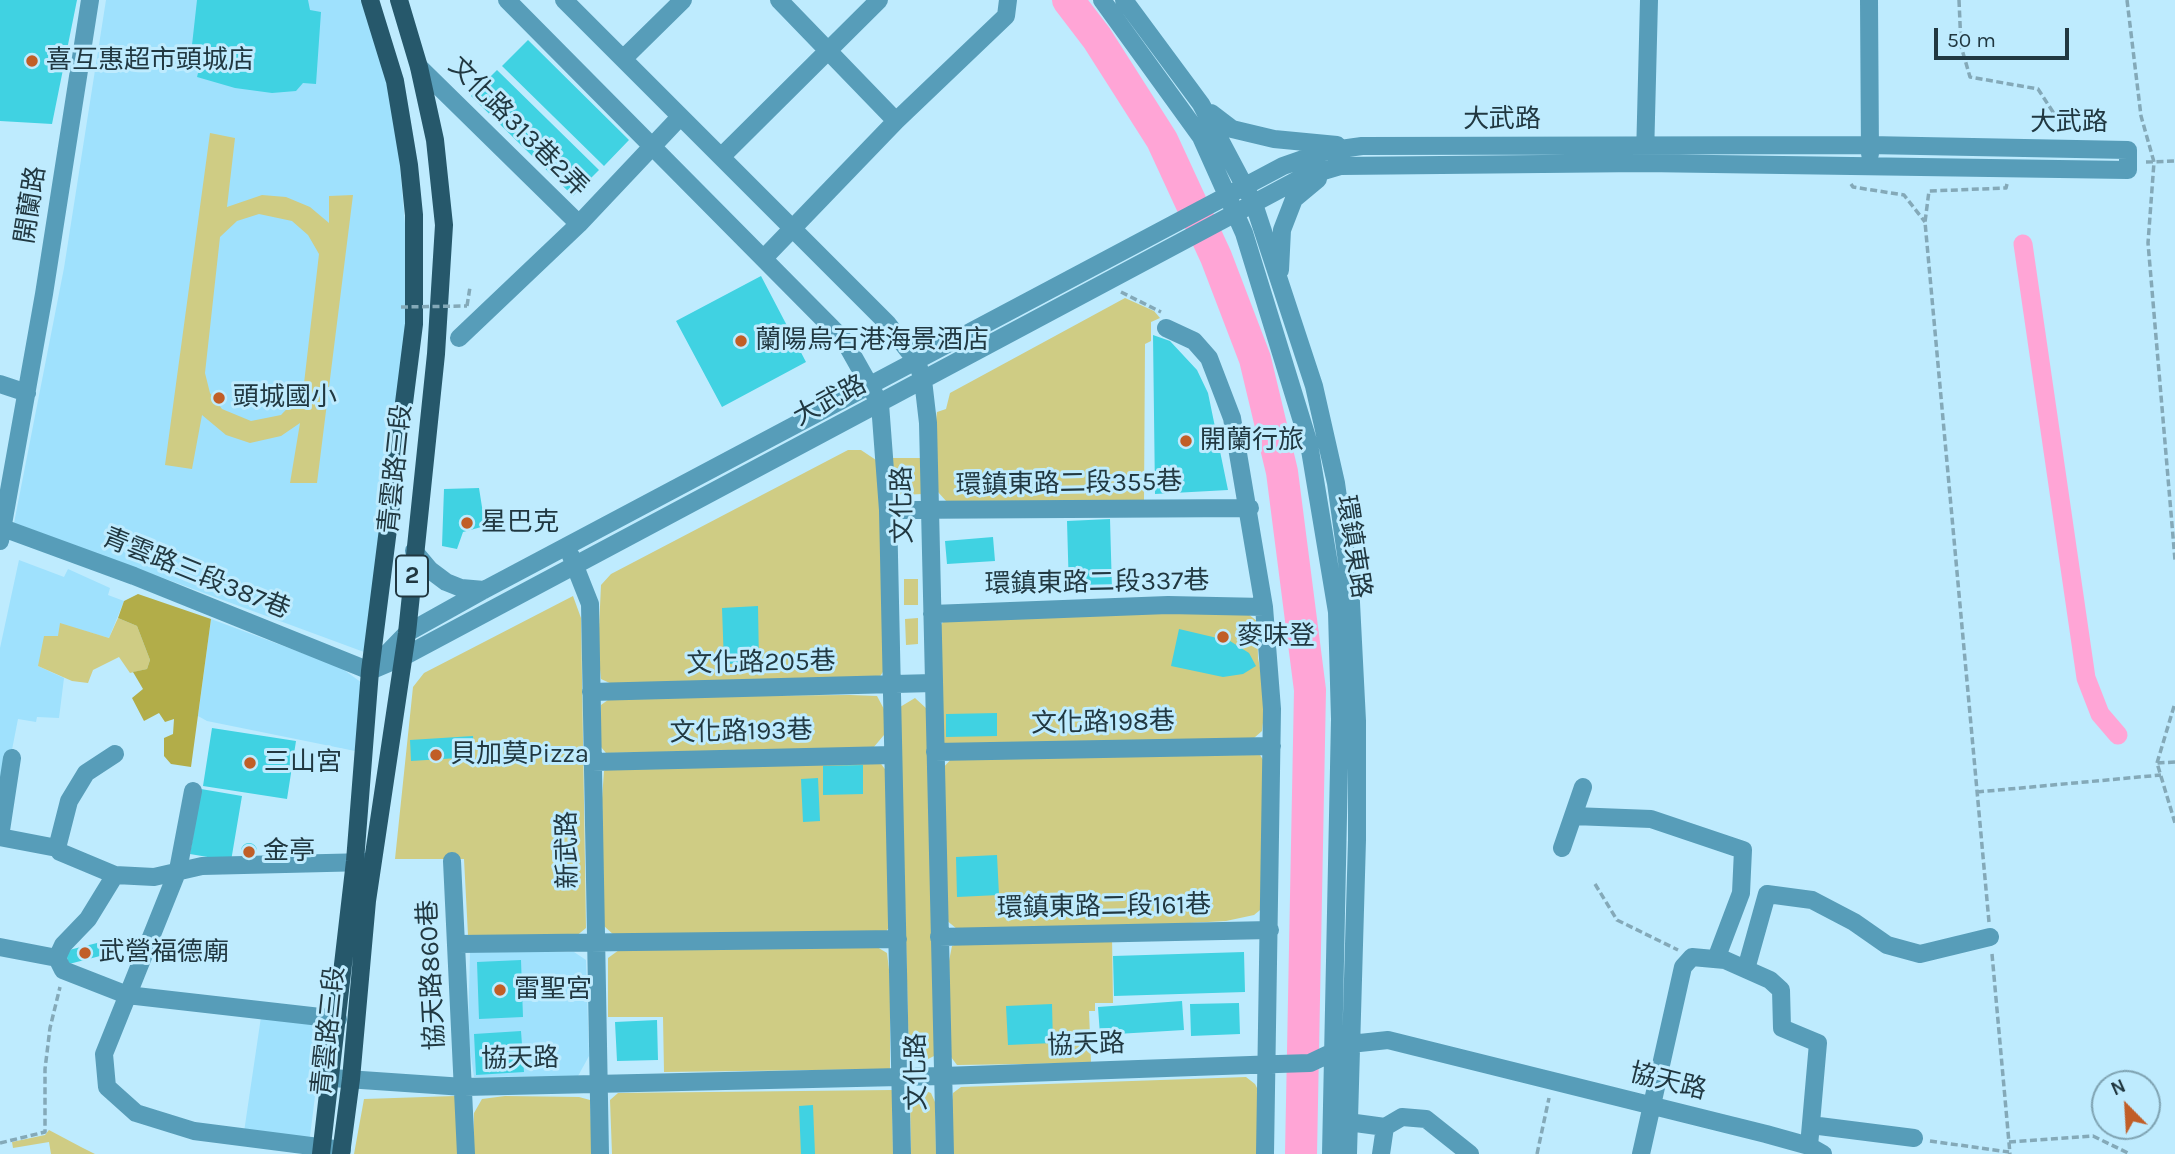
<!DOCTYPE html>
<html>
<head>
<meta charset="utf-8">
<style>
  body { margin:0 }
  #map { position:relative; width:2175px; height:1154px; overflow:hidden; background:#beebfe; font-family:Karla,sans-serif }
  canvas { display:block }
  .north { position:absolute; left:2091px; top:1070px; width:70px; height:70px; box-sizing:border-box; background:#beebfe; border:2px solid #7fa3b2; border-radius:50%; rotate:336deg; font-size:19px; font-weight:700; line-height:28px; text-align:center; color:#213841 }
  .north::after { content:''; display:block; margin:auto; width:24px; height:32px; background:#c15e27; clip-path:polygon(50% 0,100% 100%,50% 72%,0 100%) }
  .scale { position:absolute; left:1934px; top:28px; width:135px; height:32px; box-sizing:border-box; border:4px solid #213841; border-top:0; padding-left:9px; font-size:21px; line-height:24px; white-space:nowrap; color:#213841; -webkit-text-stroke:5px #beebfe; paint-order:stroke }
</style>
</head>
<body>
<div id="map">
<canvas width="2175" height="1154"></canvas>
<div class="north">N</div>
<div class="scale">50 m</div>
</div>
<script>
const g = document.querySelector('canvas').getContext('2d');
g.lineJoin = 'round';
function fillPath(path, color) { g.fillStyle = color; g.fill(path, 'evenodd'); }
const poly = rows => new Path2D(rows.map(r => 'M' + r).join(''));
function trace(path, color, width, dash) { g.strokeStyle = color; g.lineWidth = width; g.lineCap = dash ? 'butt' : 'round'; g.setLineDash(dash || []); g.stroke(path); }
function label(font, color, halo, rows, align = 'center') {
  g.font = font + ' Karla,"Noto Sans TC",sans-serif'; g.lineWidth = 6; g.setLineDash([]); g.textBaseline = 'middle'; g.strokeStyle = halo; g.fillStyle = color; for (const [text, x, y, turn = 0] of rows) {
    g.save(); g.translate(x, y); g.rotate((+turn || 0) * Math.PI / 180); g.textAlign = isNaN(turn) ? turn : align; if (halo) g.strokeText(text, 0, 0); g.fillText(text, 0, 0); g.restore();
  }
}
fillPath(poly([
  [106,0,363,0,387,76,397,132,410,281,390,465,364,652,14,523,64,268],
  [19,560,64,577,68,569,110,588,108,595,124,601,109,638,60,624,59,636,38,666,64,678,59,718,37,717,36,722,18,719,0,811,0,648],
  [211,619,340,667,362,683,355,751,207,721,198,716],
  [470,952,574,952,586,960,589,1056,578,1076,474,1077,468,1035],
  [261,1017,324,1025,309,1144,244,1132]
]), '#9fe1fd');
fillPath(poly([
  [210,133,235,138,227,207,262,195,286,197,310,207,329,223,329,196,353,195,317,483,290,483,300,423,281,436,250,443,226,435,202,415,192,469,165,465],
  [259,214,292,221,308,235,319,254,303,392,281,415,251,421,222,409,210,393,205,373,220,237,237,221],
  [1125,298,1154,311,1160,318,1151,322,1151,341,1145,344,1144,500,947,502,938,492,936,420,937,412,946,409,950,393],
  [848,450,861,450,876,460,879,472,886,667,879,678,614,685,601,679,598,650,601,585,611,574],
  [893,458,923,458,923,494,901,495,894,491],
  [904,579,918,579,918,605,904,605],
  [573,596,581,618,586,928,575,937,468,935,464,859,395,859,413,687,424,673],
  [1244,611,1257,621,1258,658,1266,697,1262,731,1254,738,944,747,936,633,943,622,1138,612,1166,614],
  [118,618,137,626,150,660,147,669,130,673,119,657,93,670,88,683,72,681,38,666,44,636,58,636,60,623,109,638],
  [918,618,918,644,906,645,905,619],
  [850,695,877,696,885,711,884,735,873,748,606,753,601,747,601,705,612,697],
  [915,698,927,709,935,1041,934,1056,922,1062,909,1059,900,707],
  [1260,755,1265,763,1265,906,1254,915,1226,921,1097,928,957,929,945,919,941,770,954,756],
  [879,761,887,772,891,925,884,934,615,936,604,926,602,799,604,771,610,767],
  [1112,937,1113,1003,1095,1003,1095,1011,1089,1011,1091,1063,957,1065,951,1057,949,961,952,946,963,942],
  [877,947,887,953,890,978,890,1069,664,1072,663,1017,608,1017,608,958,619,950],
  [1246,1077,1255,1084,1259,1092,1259,1154,952,1154,951,1109,953,1093,961,1087],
  [892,1090,893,1154,612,1154,610,1100,618,1093],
  [923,1090,931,1093,935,1102,936,1154,911,1154,910,1098],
  [455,1096,458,1154,354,1154,364,1099],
  [505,1096,579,1097,590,1100,592,1154,473,1154,474,1113,482,1099],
  [49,1130,81,1147,95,1154,51,1154,49,1142,13,1148,12,1142,45,1135]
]), '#cfcc84');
fillPath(poly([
  [138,594,211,619,191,767,171,764,164,756,164,738,173,734,174,719,165,722,159,713,144,721,132,698,143,689,133,672,147,669,150,660,137,626,118,618,124,601]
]), '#b2ad49');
trace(poly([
  [2023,244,2086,678,2100,714,2118,735]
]), '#ffa5d6', 19);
trace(poly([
  [1068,0,1097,38,1162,140,1216,257,1255,359,1282,472,1310,690,1301,1154]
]), '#ffa5d6', 32);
fillPath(poly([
  [0,0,77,0,52,124,0,121],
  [197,0,308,0,310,10,321,12,316,84,303,83,296,91,272,93,235,88,197,77,200,65,190,63],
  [528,40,629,140,604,166,502,66],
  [497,70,599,170,573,196,471,96],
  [761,276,806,362,722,407,676,321],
  [1153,335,1170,341,1197,370,1208,393,1228,490,1155,494],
  [479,488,485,526,463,532,457,549,442,546,444,489],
  [1110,519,1112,590,1069,591,1067,521],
  [993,537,995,561,947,564,945,541],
  [758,606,759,663,724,664,722,608],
  [1179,629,1230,641,1249,653,1256,666,1243,674,1223,677,1171,666],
  [997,713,997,736,946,737,946,714],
  [212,728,296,741,287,799,203,786],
  [473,736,474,757,411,761,410,740],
  [863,765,863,794,823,795,823,766],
  [818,778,820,821,803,822,801,779],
  [201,789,242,796,231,861,190,854],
  '241 851a8 8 0 1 1 16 0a8 8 0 1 1-16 0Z',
  [997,855,999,895,957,897,956,857],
  [101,942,104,955,69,964,65,951],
  [1244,952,1245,992,1114,996,1113,956],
  [521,960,523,1017,479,1019,477,962],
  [1182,1001,1184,1030,1100,1035,1098,1007],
  [1239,1003,1240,1034,1191,1036,1190,1004],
  [1052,1004,1053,1043,1008,1045,1006,1006],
  [657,1020,658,1060,617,1061,615,1022],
  [521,1031,524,1072,476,1075,474,1034],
  [813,1105,815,1154,801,1154,799,1106]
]), '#40d2e2');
trace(poly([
  [1959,0,1961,46,1970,77,2038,89,2053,112,2036,131],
  [2127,0,2141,116,2154,162,2148,243,2175,560],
  [2146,162,2175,161],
  [1851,184,1853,187,1904,195,1925,222],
  [1121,292,1161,312],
  [467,306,470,287],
  [2175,762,2157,763,2175,823],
  [2157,763,2175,703],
  [1977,792,2161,775],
  [1595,884,1617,920,1678,950],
  [1989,922,1925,222,1929,191,2006,188,2007,184],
  [1992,954,2010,1154],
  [1930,1141,2009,1152],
  [2009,1142,2093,1136,2130,1154],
  [0,1143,45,1132,45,1069,50,1028,60,987],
  [1537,1154,1549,1098]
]), '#84a9b8', 3.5, [7, 3.5]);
trace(poly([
  [507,0,844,340,880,404,888,510,902,1154],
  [564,0,887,323,917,362,923,380,928,423,945,1154],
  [779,0,896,121],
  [1102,0,1201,137,1244,233,1309,444,1337,612,1340,719,1331,1154],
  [1124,0,1201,104,1254,204,1314,386,1336,483,1350,583,1357,721,1357,840,1348,1154],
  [1869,0,1870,154],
  [623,59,683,0],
  [419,67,579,224],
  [1211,113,1232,129,1274,139,1337,145],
  [1869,145,2128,150,2128,170,1644,163,1340,166,1303,177,403,657,370,671,407,633,484,590,1283,166,1326,151,1362,146,1869,145],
  [721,157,879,0],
  [1645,157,1649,0],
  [764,258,896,121,1006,16,1008,0],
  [1280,270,1282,230,1294,199,1318,179],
  [1166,328,1194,341,1209,358,1232,418,1264,607,1272,709,1265,1154],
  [459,338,579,224,680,117],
  [0,384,27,393],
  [888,510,1250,508],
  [0,527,134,576,370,671],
  [0,541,44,294,90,0],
  [414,551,430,570,446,582,461,588,484,590],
  [571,556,590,604,600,1154],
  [932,614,1168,605,1264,607],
  [591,692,933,683],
  [935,752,1272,746],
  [592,762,892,755],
  [193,791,178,870,104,1054,107,1087,136,1113,194,1131,342,1150],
  [1573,816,1651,819,1743,850,1741,893,1716,959],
  [0,837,57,848,69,801,86,773,115,754],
  [0,837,12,758],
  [57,848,60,852,115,875],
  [1562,848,1583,787],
  [452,861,466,1154],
  [939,937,1270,930],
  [458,944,898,939],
  [0,947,57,958],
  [57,958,63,945,88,919,115,875,154,877,202,866,368,862],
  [57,958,63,970,127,995,338,1019],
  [1746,969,1767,894,1812,900,1854,922,1887,945,1920,954,1990,937],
  [332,1078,464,1087,943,1076,1278,1064,1310,1063,1350,1044,1388,1040,1766,1134,1809,1146,1823,1154],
  [1348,1122,1385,1127,1402,1117,1426,1119,1470,1154],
  [1811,1125,1914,1138],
  [1381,1154,1385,1127],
  [1641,1154,1683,967,1692,957,1725,960,1770,980,1781,990,1782,1028,1818,1043,1809,1146]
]), '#579db9', 18);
trace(poly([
  [321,1154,355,861,370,671,414,324,414,215,409,165,395,81,370,0],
  [341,1154,351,1079,367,901,407,633,436,354,444,225,435,140,419,67,399,0]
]), '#26586b', 18);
trace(poly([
  [401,307,467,306]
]), '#84a9b8', 3.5, [7, 3.5]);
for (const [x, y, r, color] of [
  [32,61,7,"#c15e27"],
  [741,341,7,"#c15e27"],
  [219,398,7,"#c15e27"],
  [1186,441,7,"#c15e27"],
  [467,523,7,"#c15e27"],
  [1223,637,7,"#c15e27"],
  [436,755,7,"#c15e27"],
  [250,763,7,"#c15e27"],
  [249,852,7,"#c15e27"],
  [85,953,7,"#c15e27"],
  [500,990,7,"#c15e27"]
]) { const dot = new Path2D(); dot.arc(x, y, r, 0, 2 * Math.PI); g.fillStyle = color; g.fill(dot); trace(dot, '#beebfe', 2.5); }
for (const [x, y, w] of [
  [412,576,32]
]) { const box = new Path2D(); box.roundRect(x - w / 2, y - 20.5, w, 41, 5); g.fillStyle = '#beebfe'; g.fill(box); trace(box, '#213841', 2); }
label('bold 24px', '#213841', null, [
  ["2",412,576]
]);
label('26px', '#213841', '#beebfe', [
  ["喜互惠超市頭城店",46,61],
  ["蘭陽烏石港海景酒店",755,341],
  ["頭城國小",233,398],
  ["開蘭行旅",1200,441],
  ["星巴克",481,523],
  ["麥味登",1237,637],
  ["貝加莫Pizza",450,755],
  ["三山宮",264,763],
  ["金亭",263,852],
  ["武營福德廟",99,953],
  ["雷聖宮",514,990]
], 'left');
label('26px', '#213841', '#beebfe', [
  ["大武路",1502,120],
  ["大武路",2069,123],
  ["文化路313巷2弄",518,127,45],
  ["開蘭路",31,205,-81],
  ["大武路",830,401,-28],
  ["青雲路三段",396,469,-84],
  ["環鎮東路二段355巷",1069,484,-1],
  ["文化路",903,505,-91],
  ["環鎮東路",1353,547,81],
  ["青雲路三段387巷",196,574,22],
  ["環鎮東路二段337巷",1097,583,-1],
  ["文化路205巷",761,663,-1],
  ["文化路198巷",1103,723,-1],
  ["文化路193巷",741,732,-1],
  ["新武路",568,850,-91],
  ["環鎮東路二段161巷",1104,907,-1],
  ["協天路860巷",432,975,-93],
  ["青雲路三段",329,1031,-84],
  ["協天路",1086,1045,-2],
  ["協天路",520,1059,-1],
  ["文化路",917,1072,-91],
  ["協天路",1668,1082,14]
]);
</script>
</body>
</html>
